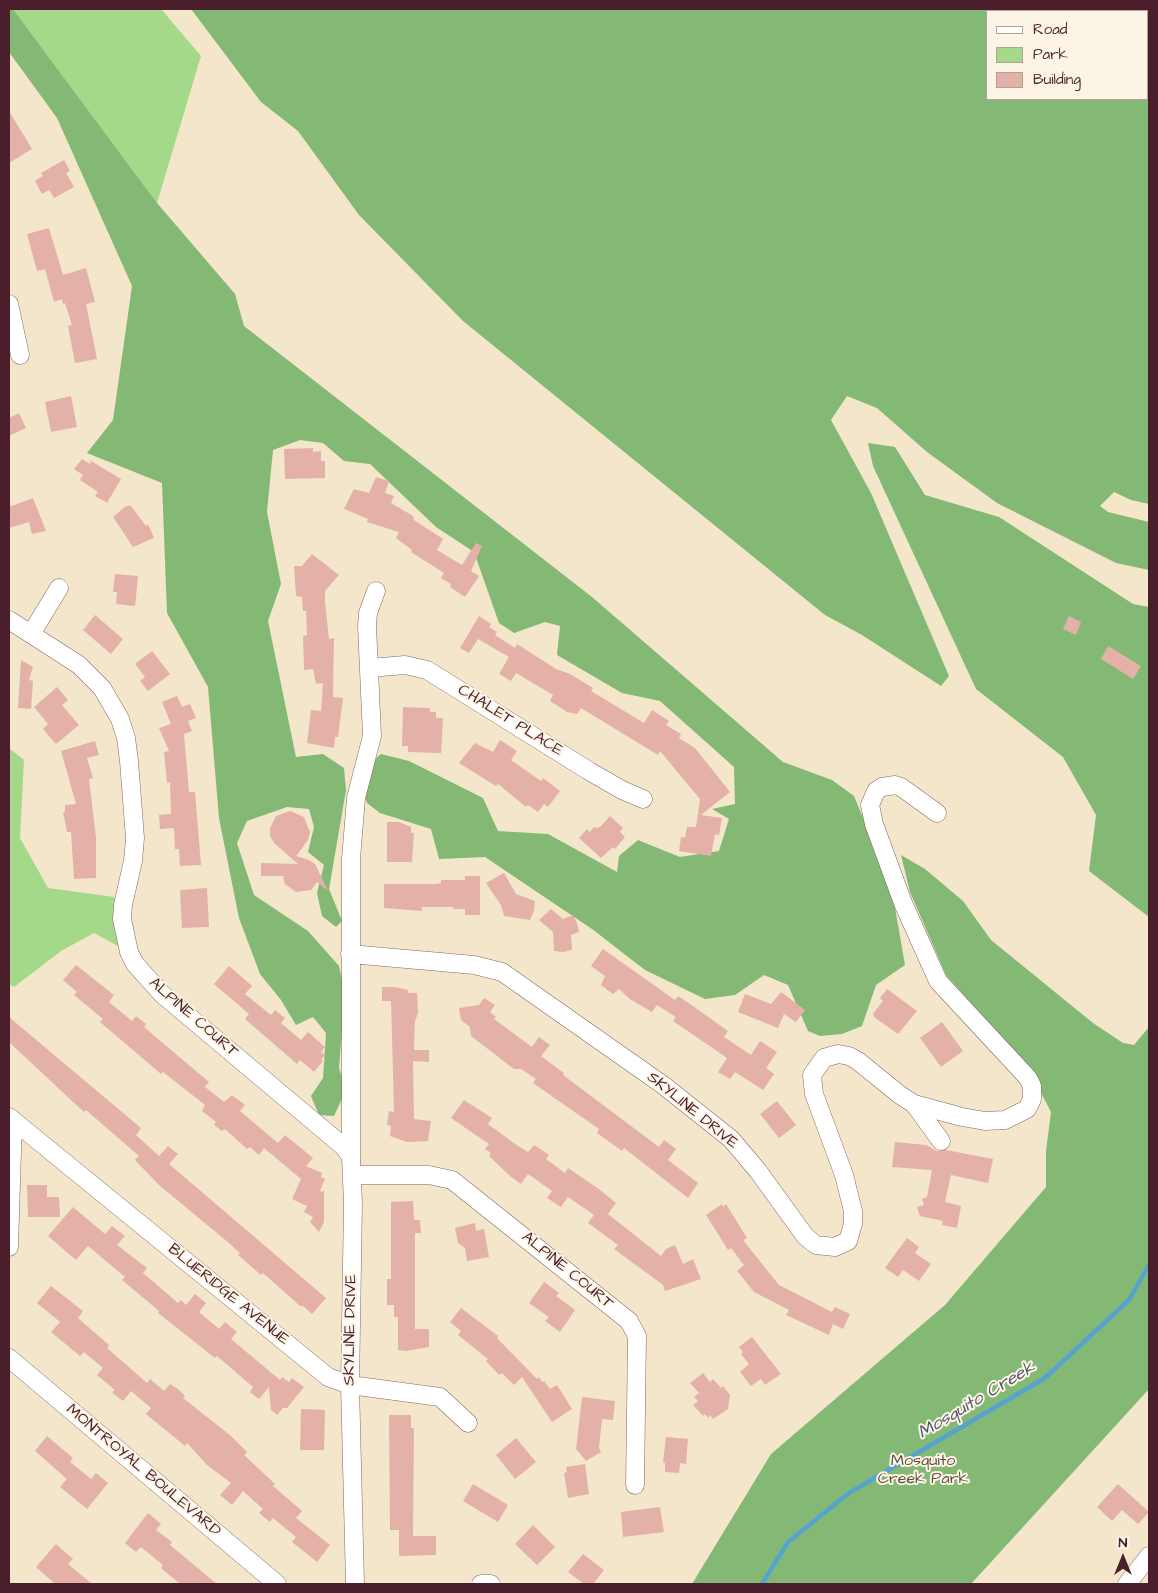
<!DOCTYPE html>
<html>
<head>
<meta charset="utf-8">
<style>
  body { margin:0 }
  #map { position:relative; width:1158px; height:1593px; overflow:hidden; background:#f3e6ca; font-family:"Architects Daughter",sans-serif }
  canvas { display:block }
  .frame { position:absolute; inset:0; border:10px solid #4a1f2b; pointer-events:none }
  .legend { position:absolute; left:986px; top:10px; width:162px; height:90px; box-sizing:border-box; background:#fcf5e5; border:1px solid #b59f9b; margin:0; padding:6px 9px; list-style:none; font-size:15px; color:#4a1f2b }
  .legend li { display:flex; align-items:center; gap:10px; height:25px }
  .legend b { width:25px; border:1px solid #b59f9b }
  .north { position:absolute; left:1098px; top:1533px; width:50px; height:50px; -webkit-text-stroke:4px #fcf5e5; paint-order:stroke; rotate:0deg; font-size:14px; font-weight:700; line-height:20px; text-align:center; color:#4a1f2b }
  .north::after { content:''; display:block; margin:auto; width:18px; height:22px; background:#4a1f2b; clip-path:polygon(50% 0,100% 100%,50% 72%,0 100%) }
</style>
</head>
<body>
<div id="map">
<canvas width="1158" height="1593"></canvas>
<div class="frame"></div>
<ul class="legend">
<li><b style="height:6px;background:#fff"></b>Road</li>
<li><b style="height:14px;background:#a4d989"></b>Park</li>
<li><b style="height:14px;background:#e4b1a8"></b>Building</li>
</ul>
<div class="north">N</div>
</div>
<script>
const g = document.querySelector('canvas').getContext('2d');
g.lineJoin = 'round';
function fillPath(path, color) { g.fillStyle = color; g.fill(path, 'evenodd'); }
const poly = rows => new Path2D(rows.map(r => 'M' + r).join(''));
function trace(path, color, width, dash) { g.strokeStyle = color; g.lineWidth = width; g.lineCap = dash ? 'butt' : 'round'; g.setLineDash(dash || []); g.stroke(path); }
function label(font, color, halo, rows, align = 'center') {
  g.font = font + ' "Architects Daughter",sans-serif'; g.lineWidth = 4; g.setLineDash([]); g.textBaseline = 'middle'; g.strokeStyle = halo; g.fillStyle = color; for (const [text, x, y, turn = 0] of rows) {
    g.save(); g.translate(x, y); g.rotate((+turn || 0) * Math.PI / 180); g.textAlign = isNaN(turn) ? turn : align; if (halo) g.strokeText(text, 0, 0); g.fillText(text, 0, 0); g.restore();
  }
}
fillPath(poly([
  [13,9,161,9,201,56,157,203],
  [9,748,24,760,20,838,48,888,114,897,129,952,94,933,61,951,14,987,9,984]
]), '#a4d989');
fillPath(poly([
  [9,9,13,9,157,203,235,294,244,326,592,597,783,762,832,780,854,796,871,837,895,908,905,965,876,985,862,1026,842,1034,820,1036,808,1031,788,985,764,975,735,995,705,999,645,970,592,929,485,857,439,859,431,829,380,813,367,803,356,775,381,754,409,761,483,798,498,831,548,834,617,872,619,856,638,840,680,857,719,851,729,819,712,809,735,804,734,767,660,701,622,693,557,655,560,626,545,622,514,633,499,623,474,552,436,527,370,464,344,461,323,443,300,440,273,450,267,512,281,584,268,621,296,757,323,754,344,768,346,790,329,889,342,921,336,927,322,916,317,893,324,865,308,852,314,827,309,809,287,807,247,821,237,843,254,895,308,931,339,966,345,993,339,1068,346,1090,334,1116,319,1115,311,1096,323,1078,326,1033,313,1017,296,1025,281,1000,260,974,239,918,219,818,208,687,167,613,162,483,87,453,113,420,132,286,57,118,9,52],
  [191,9,1149,9,1149,504,1131,500,1114,492,1100,506,1108,512,1149,522,1149,570,1116,563,997,503,927,452,877,408,847,396,831,420,871,493,949,676,941,686,862,635,825,615,463,321,359,215,298,131,261,102],
  [987,11,1147,11,1147,99,987,99],
  [868,443,895,447,925,495,999,517,1133,604,1149,607,1149,917,1089,871,1096,815,1063,757,976,689,873,466],
  [901,855,925,869,963,901,991,940,1093,1023,1123,1043,1134,1045,1149,1027,1149,1389,971,1584,692,1584,771,1454,945,1305,1046,1187,1046,1151,1051,1112,1026,1064,946,975,910,892]
]), '#83b975');
trace(poly([
  [762,1584,788,1542,849,1493,1045,1378,1129,1300,1149,1265]
]), '#56a3cf', 4.5);
fillPath(poly([
  [9,111,32,149,9,163],
  [64,160,70,171,66,173,74,187,54,198,49,190,42,194,35,181,43,176,41,173],
  [49,228,63,275,86,268,95,302,86,304,97,359,75,363,68,326,72,325,65,303,63,304,62,299,54,302,45,269,37,271,27,234],
  [71,396,77,427,51,432,45,402],
  [19,413,26,428,9,436,9,418],
  [313,448,313,452,321,451,321,461,325,461,325,478,285,479,284,449],
  [82,459,90,464,91,461,121,479,107,503,95,496,98,492,80,480,83,475,74,469],
  [376,477,389,481,385,493,394,496,391,503,413,516,414,520,443,539,437,550,462,565,476,543,482,546,471,571,479,576,465,597,450,587,451,584,441,578,444,573,411,552,412,550,396,538,399,532,367,522,368,519,344,509,354,489,369,493],
  [33,498,46,531,32,534,29,522,9,528,9,507],
  [126,506,131,506,146,526,148,524,154,538,133,547,113,517],
  [312,554,339,575,325,591,325,602,329,639,334,638,333,697,343,698,338,737,335,737,334,748,307,743,311,710,321,711,323,683,316,684,313,669,304,670,303,636,307,635,306,611,303,611,302,597,296,596,294,566,302,566],
  [115,574,138,576,135,606,116,604,117,592,113,592],
  [95,615,123,639,111,654,83,630],
  [479,616,491,624,489,627,497,632,495,635,515,648,517,644,556,669,570,674,593,688,591,691,644,723,652,710,669,721,666,725,681,734,679,738,695,748,730,792,701,815,722,818,719,835,715,834,711,856,679,851,681,837,685,838,687,827,696,827,700,799,660,751,658,755,581,708,577,714,567,712,550,701,553,695,516,673,511,681,499,674,509,657,478,639,469,653,460,648],
  [1069,616,1081,622,1076,635,1063,629],
  [1108,646,1141,666,1133,679,1101,659],
  [152,651,170,674,148,691,140,681,145,677,135,664],
  [21,660,33,667,29,680,33,681,31,709,18,708],
  [57,687,68,700,62,705,79,725,56,744,43,729,48,724,34,707],
  [177,696,182,707,190,704,196,718,188,721,192,731,184,734,189,792,195,792,201,865,180,866,179,849,175,849,174,828,160,829,159,815,171,814,170,782,167,783,164,752,169,751,159,728,171,724,162,702],
  [403,707,430,708,430,712,436,712,436,718,443,718,441,753,408,752,408,746,402,746],
  [500,740,517,751,511,760,541,781,543,778,560,791,548,807,544,804,538,812,528,805,526,807,498,784,496,786,459,763,475,743,493,752],
  [95,741,99,755,87,758,93,778,89,779,96,838,96,878,74,879,71,832,67,832,63,812,65,812,65,805,76,804,61,751],
  [290,811,304,817,310,832,308,840,296,856,309,860,315,864,328,891,317,882,311,890,296,892,285,884,283,876,261,876,261,863,298,864,274,843,270,836,270,828,276,816],
  [610,816,623,828,620,832,625,837,615,849,613,847,601,858,579,838,587,829,590,832,594,827,596,828,600,827],
  [387,822,399,822,411,827,411,833,414,833,412,862,387,862],
  [504,873,516,894,535,901,534,911,530,920,504,916,501,905,486,883],
  [465,876,480,876,480,915,465,915,465,909,453,909,453,907,422,907,422,911,384,908,384,884,436,884,441,883,441,880,465,880],
  [207,888,209,927,182,928,180,890],
  [551,909,563,919,573,915,577,923,579,932,571,935,572,950,563,952,554,951,553,932,539,920],
  [603,949,675,1000,678,996,690,1004,728,1031,724,1037,751,1055,760,1041,777,1052,766,1068,774,1074,763,1090,735,1072,730,1079,718,1072,727,1058,673,1021,676,1017,657,1005,652,1012,630,999,619,989,613,994,601,985,605,976,591,966],
  [76,965,114,995,109,1002,132,1021,136,1016,146,1024,144,1027,209,1082,205,1087,224,1102,232,1095,245,1105,240,1111,278,1143,285,1135,313,1158,306,1166,322,1173,321,1177,325,1179,320,1191,322,1192,324,1190,324,1222,319,1232,310,1222,313,1217,304,1212,307,1206,292,1199,301,1179,264,1148,259,1155,250,1147,247,1149,225,1129,222,1131,214,1125,216,1122,202,1111,205,1105,163,1072,161,1074,100,1022,103,1019,74,995,77,992,63,980],
  [229,966,252,986,245,994,271,1015,275,1010,285,1018,281,1023,301,1040,308,1032,325,1047,321,1052,325,1055,321,1060,323,1061,314,1072,300,1060,297,1064,245,1019,249,1014,214,984],
  [382,987,395,987,408,990,408,993,417,993,418,1013,415,1021,414,1050,429,1050,429,1062,413,1061,414,1119,431,1121,428,1141,407,1142,390,1136,391,1126,387,1125,389,1111,394,1112,391,1001,382,1001],
  [887,989,917,1011,898,1034,874,1017,873,1014,883,1001,880,998],
  [781,992,805,1010,796,1022,784,1014,778,1028,738,1012,745,994,771,1004],
  [484,998,495,1005,490,1012,496,1017,494,1019,532,1047,539,1037,550,1045,541,1056,564,1073,563,1075,659,1147,664,1140,676,1149,668,1160,698,1183,688,1198,624,1148,622,1151,597,1133,599,1129,533,1083,536,1079,521,1069,514,1069,471,1036,470,1027,461,1020,459,1008,479,1005],
  [9,1017,141,1128,136,1135,159,1156,168,1146,178,1154,169,1164,326,1298,312,1314,303,1306,300,1306,263,1273,261,1275,238,1255,240,1253,229,1243,159,1185,135,1160,139,1156,86,1110,84,1112,72,1101,9,1042],
  [942,1022,963,1051,941,1067,920,1038],
  [464,1100,492,1118,488,1124,515,1144,528,1152,534,1145,549,1155,546,1159,565,1173,568,1168,599,1189,616,1203,608,1214,661,1256,666,1249,675,1245,683,1264,693,1259,701,1279,665,1291,663,1285,614,1249,618,1245,588,1223,594,1215,568,1197,561,1207,547,1198,552,1191,528,1174,521,1184,510,1176,489,1156,491,1153,485,1149,489,1144,451,1118],
  [777,1101,796,1125,779,1138,760,1114],
  [895,1142,926,1145,937,1151,946,1150,993,1159,988,1183,951,1175,945,1202,961,1206,957,1228,942,1225,943,1221,920,1216,917,1207,924,1205,922,1199,927,1197,932,1170,892,1167],
  [27,1185,47,1185,47,1197,59,1197,60,1217,28,1217],
  [413,1201,414,1220,420,1220,421,1233,415,1233,415,1329,429,1329,429,1347,406,1351,398,1350,398,1317,394,1317,394,1305,387,1305,387,1279,391,1279,391,1202],
  [722,1204,723,1207,726,1204,747,1238,743,1240,779,1285,832,1312,835,1307,850,1314,843,1329,833,1324,829,1335,786,1315,789,1310,754,1292,737,1271,744,1265,731,1248,728,1250,706,1215],
  [73,1207,105,1234,112,1226,125,1236,117,1245,147,1268,143,1273,178,1303,181,1300,186,1305,195,1294,206,1303,199,1312,219,1329,225,1322,237,1332,231,1339,280,1380,282,1377,289,1382,292,1378,304,1387,287,1408,283,1408,277,1415,271,1410,269,1387,259,1399,250,1392,253,1387,217,1356,215,1358,158,1313,159,1311,122,1280,125,1277,88,1246,76,1260,48,1236],
  [475,1223,476,1231,484,1229,489,1257,467,1261,465,1248,458,1243,455,1228],
  [907,1238,919,1247,915,1253,931,1264,919,1281,903,1270,898,1277,885,1268],
  [544,1282,559,1293,556,1296,575,1310,560,1332,545,1321,549,1317,529,1303],
  [51,1286,83,1311,78,1318,109,1345,107,1348,147,1383,150,1379,164,1391,170,1384,178,1389,185,1396,183,1398,231,1436,247,1452,244,1455,275,1484,273,1486,302,1511,296,1518,330,1545,317,1562,292,1542,296,1537,273,1518,270,1522,259,1513,263,1509,243,1491,232,1505,220,1495,231,1483,207,1465,187,1443,185,1446,146,1414,151,1408,131,1391,123,1401,114,1394,112,1392,115,1390,97,1375,103,1368,84,1352,80,1356,51,1332,60,1322,37,1303],
  [461,1308,498,1336,497,1338,537,1379,539,1377,542,1382,544,1381,550,1389,557,1385,572,1409,552,1422,522,1377,514,1385,502,1373,499,1375,486,1361,488,1359,458,1335,461,1331,450,1322],
  [752,1337,781,1374,765,1385,761,1379,751,1386,740,1372,749,1364,741,1354,743,1352,739,1347],
  [703,1373,710,1382,713,1379,721,1388,723,1386,730,1395,728,1409,713,1419,710,1415,708,1418,705,1414,703,1416,693,1405,698,1401,694,1397,699,1393,690,1383],
  [582,1397,615,1401,613,1420,602,1419,599,1448,601,1452,586,1461,576,1449],
  [301,1409,325,1410,324,1450,300,1450],
  [389,1415,411,1415,411,1428,414,1428,413,1536,436,1536,436,1555,399,1556,399,1530,390,1530],
  [47,1436,73,1458,70,1462,91,1479,96,1473,108,1483,87,1509,60,1487,67,1479,35,1451],
  [666,1437,688,1439,686,1464,680,1463,679,1473,665,1472,665,1463,663,1463],
  [516,1438,536,1462,515,1479,496,1455],
  [585,1464,589,1494,568,1498,564,1473,567,1472,566,1467],
  [473,1484,508,1505,498,1522,463,1501],
  [1118,1484,1149,1512,1138,1524,1122,1510,1112,1521,1097,1507],
  [660,1507,664,1532,623,1537,621,1512],
  [148,1513,161,1524,156,1530,172,1542,170,1545,217,1584,180,1584,161,1568,163,1565,141,1547,136,1552,125,1543],
  [533,1525,555,1547,537,1565,515,1544],
  [56,1544,73,1559,68,1564,92,1584,55,1584,36,1567],
  [583,1554,604,1570,593,1584,584,1584,568,1572]
]), '#e4b1a8');
const minor = poly([
  [9,304,20,355],
  [9,620,79,665,102,688,120,719,126,738,129,761,135,838,133,861,123,905,122,919,129,952,135,964,162,994,344,1147,351,1157],
  [31,634,59,588],
  [370,668,405,665,427,670,589,771,622,790,643,799],
  [350,954,474,965,502,972,663,1085,731,1139,758,1171,805,1236,816,1245,835,1247,848,1241,853,1224,853,1211,844,1175,814,1094,812,1075,824,1058,838,1054,849,1056,858,1061,900,1095,914,1104,962,1117,985,1121,1005,1120,1027,1109,1032,1099,1032,1086,1028,1078,938,981,903,903,874,824,870,805,876,791,882,787,895,785,901,787,937,813],
  [914,1104,941,1141],
  [9,1117,328,1377,350,1385,440,1397,468,1423],
  [353,1175,429,1175,452,1180,629,1321,637,1336,635,1485],
  [9,1247,13,1120],
  [9,1358,277,1584],
  [355,1584,350,1385,353,1204,351,1157,351,859,356,798,372,736,367,626,368,613,376,591],
  [481,1584,491,1584],
  [1127,1584,1149,1556]
]);
trace(minor, '#856563', 19);
trace(minor, '#fff', 18);
label('16px', '#4a1f2b', '#fcf5e5', [
  ["CHALET PLACE",510,721,32],
  ["ALPINE COURT",193,1018,41],
  ["SKYLINE DRIVE",692,1111,39],
  ["ALPINE COURT",567,1271,39],
  ["BLUERIDGE AVENUE",228,1295,39],
  ["SKYLINE DRIVE",351,1330,-89],
  ["MONTROYAL BOULEVARD",143,1471,40]
]);
label('16px', '#604e42', '#fcf5e5', [
  ["Mosquito",923,1462],
  ["Creek Park",923,1480]
]);
label('italic 18px', '#4f546d', '#fcf5e5', [
  ["Mosquito Creek",977,1401,-31]
]);
</script>
</body>
</html>
